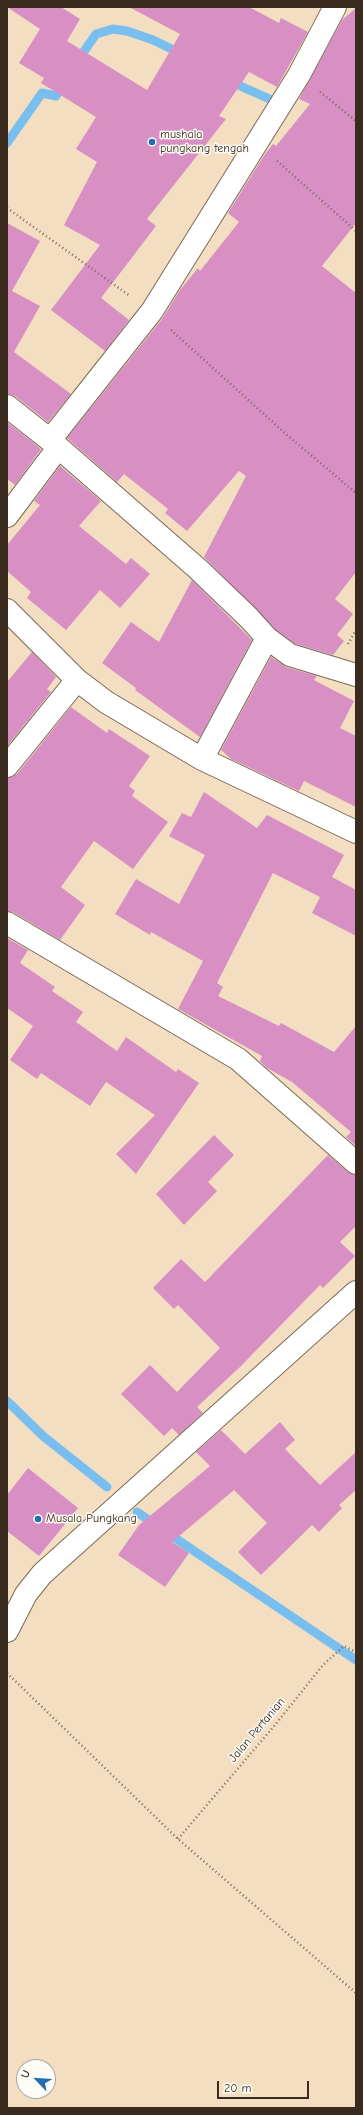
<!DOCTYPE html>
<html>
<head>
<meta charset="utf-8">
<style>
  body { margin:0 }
  #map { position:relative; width:363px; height:2115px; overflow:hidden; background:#f3dec1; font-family:"Comic Neue",sans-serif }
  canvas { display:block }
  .frame { position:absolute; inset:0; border:8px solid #3b2a1e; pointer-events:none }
  .north { position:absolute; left:16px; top:2059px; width:40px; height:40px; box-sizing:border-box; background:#fdfcf7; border:1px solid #afa8a0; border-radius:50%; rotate:295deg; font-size:11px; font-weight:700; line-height:16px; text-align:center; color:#3b2a1e }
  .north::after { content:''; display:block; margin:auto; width:14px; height:18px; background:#1f6fb2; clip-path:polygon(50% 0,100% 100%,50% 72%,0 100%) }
  .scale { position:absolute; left:217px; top:2081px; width:92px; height:18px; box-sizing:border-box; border:2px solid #3b2a1e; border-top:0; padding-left:5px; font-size:12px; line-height:14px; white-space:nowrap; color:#3b2a1e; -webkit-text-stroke:3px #fdfcf7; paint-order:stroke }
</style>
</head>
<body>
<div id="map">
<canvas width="363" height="2115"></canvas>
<div class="frame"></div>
<div class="north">U</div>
<div class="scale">20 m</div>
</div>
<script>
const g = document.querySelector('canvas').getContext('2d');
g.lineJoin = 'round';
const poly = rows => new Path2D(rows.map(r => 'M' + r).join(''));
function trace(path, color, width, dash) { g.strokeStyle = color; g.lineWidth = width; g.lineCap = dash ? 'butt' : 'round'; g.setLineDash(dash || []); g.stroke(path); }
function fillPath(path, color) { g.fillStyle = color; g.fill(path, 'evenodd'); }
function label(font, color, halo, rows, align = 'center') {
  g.font = font + ' "Comic Neue",sans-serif'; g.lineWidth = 3; g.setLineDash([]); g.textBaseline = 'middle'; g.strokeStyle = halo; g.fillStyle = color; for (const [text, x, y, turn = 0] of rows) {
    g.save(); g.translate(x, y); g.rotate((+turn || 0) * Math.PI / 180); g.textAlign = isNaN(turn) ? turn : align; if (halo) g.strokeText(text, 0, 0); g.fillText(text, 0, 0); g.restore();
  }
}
trace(poly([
  [78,60,96,34,113,29,127,31,153,40,182,54],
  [229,81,274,101],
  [7,143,42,93,56,96,64,83],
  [7,1401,43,1436,107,1487],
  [137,1512,156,1525],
  [166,1532,356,1660]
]), '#78bff0', 9);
fillPath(poly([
  [7,7,61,7,80,19,67,41,147,90,180,34,129,7,249,7,279,23,281,18,308,32,277,87,249,72,219,116,226,119,147,219,156,226,101,298,129,320,105,351,51,310,100,245,64,225,97,162,76,149,96,117,41,83,44,78,19,63,40,29],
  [356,8,356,223,322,266,356,293,356,572,335,599,353,614,337,635,344,641,333,655,296,644,275,629,204,557,246,476,239,471,187,531,165,513,168,509,124,474,117,482,67,438,162,319,180,290,198,268,200,271,239,222,228,213,265,154,273,144,276,146,310,104,299,99,342,20],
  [7,223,40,241,12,291,40,306,14,352,71,394,48,422,15,396,7,394],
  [7,422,41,449,15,485,7,479],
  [60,466,101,501,79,526,126,564,131,558,150,574,120,608,100,590,66,630,27,598,31,592,7,571,7,545,40,505,34,501],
  [192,580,252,640,200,737,135,690,136,688,102,663,131,622,159,642],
  [32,652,56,677,47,689,51,692,7,746,7,682],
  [271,657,286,667,317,676,314,680,354,701,340,728,356,736,356,807,304,781,299,791,231,759,221,750],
  [71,707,107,733,109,729,150,756,129,786,135,791,132,796,168,822,133,869,94,841,61,887,85,905,60,940,13,912,7,911,7,778,17,774],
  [204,792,257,828,267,815,344,855,332,877,356,890,356,936,312,913,320,897,273,873,217,983,223,987,218,996,279,1026,281,1023,334,1052,356,1026,356,1146,346,1137,351,1132,292,1082,267,1068,260,1061,262,1056,178,1009,203,961,151,932,150,935,115,914,136,879,179,904,205,855,169,836,182,813,191,817],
  [7,938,28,950,20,963,55,987,52,991,83,1012,76,1022,117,1051,126,1037,176,1072,178,1069,199,1083,136,1174,116,1154,155,1115,106,1082,90,1106,41,1073,37,1079,10,1060,33,1026,7,1008],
  [214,1135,234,1155,208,1182,217,1191,184,1225,156,1194],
  [328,1155,348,1172,356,1175,356,1226,340,1242,355,1256,323,1288,320,1285,240,1367,197,1407,203,1413,179,1435,172,1428,164,1436,121,1394,150,1365,177,1392,220,1348,178,1305,174,1309,153,1288,181,1259,205,1282],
  [280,1422,295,1440,285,1449,320,1485,356,1452,356,1490,339,1505,342,1508,319,1532,312,1525,261,1575,238,1552,267,1523,234,1490,172,1542,189,1553,165,1587,118,1555,139,1525,210,1466,196,1452,221,1430,245,1454],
  [28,1468,78,1508,39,1556,7,1531,7,1495]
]), '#d890c4');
const minor = poly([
  [335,7,299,75,152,311,50,440,198,569,249,618,267,638,290,655,356,675],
  [7,406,50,440],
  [7,516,58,448],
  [7,610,77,680,106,702,202,759,356,832],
  [202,759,267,638],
  [7,766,77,680],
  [7,923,238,1059,356,1163]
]);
const tertiary = poly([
  [7,1631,26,1594,42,1574,356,1292]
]);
trace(minor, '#7b6957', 24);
trace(tertiary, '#7b6957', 24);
trace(poly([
  [320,92,356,121],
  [277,161,356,231],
  [7,208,130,296],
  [171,330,287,435,356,493],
  [348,644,356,630],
  [7,1673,178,1839,356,1993],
  [178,1839,275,1725,323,1665,344,1646,356,1652]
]), '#7b6957', 2.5, [1, 3]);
trace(minor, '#fff', 22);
trace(tertiary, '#fff', 22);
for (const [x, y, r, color] of [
  [152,142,4,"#1f6fb2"],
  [38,1519,4,"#1f6fb2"]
]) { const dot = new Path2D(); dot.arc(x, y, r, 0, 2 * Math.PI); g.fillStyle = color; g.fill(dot); trace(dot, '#fdfcf7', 1.5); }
label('12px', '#3b2a1e', '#fdfcf7', [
  ["mushala",160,135],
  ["pungkang tengah",160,149],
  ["Musala Pungkang",46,1519]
], 'left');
label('12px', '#3b2a1e', '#fdfcf7', [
  ["Jalan Pertanian",257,1730,-50]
]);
</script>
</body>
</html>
